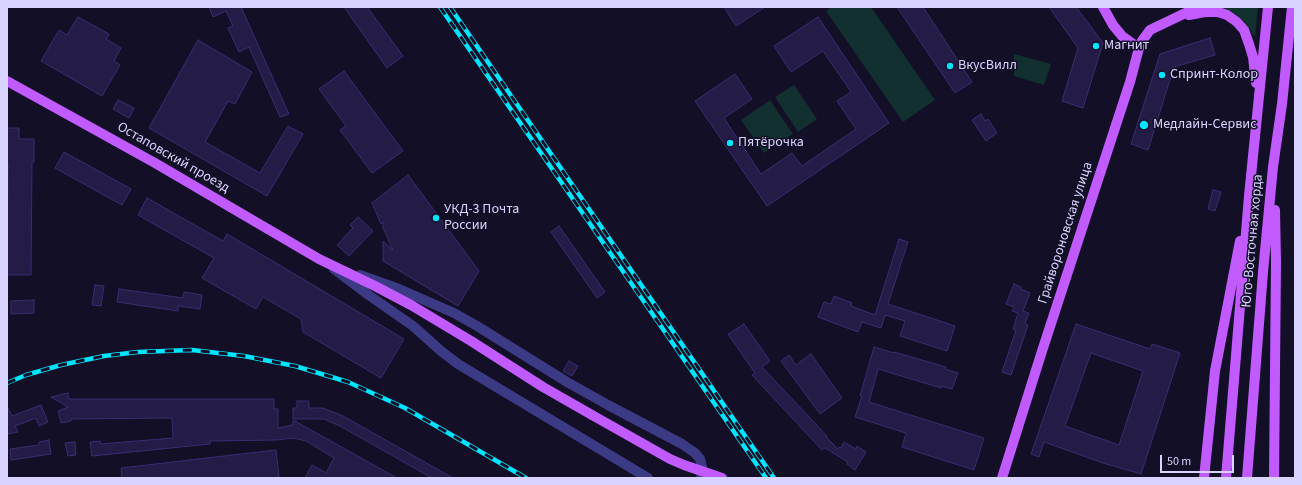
<!DOCTYPE html>
<html>
<head>
<meta charset="utf-8">
<style>
  body { margin:0 }
  #map { position:relative; width:1302px; height:485px; overflow:hidden; background:#130f26; font-family:"Source Sans 3",sans-serif }
  canvas { display:block }
  .frame { position:absolute; inset:0; border:8px solid #d9d4ff; pointer-events:none }
  .scale { position:absolute; left:1160px; top:455px; width:74px; height:18px; box-sizing:border-box; border:2px solid #d9d4ff; border-top:0; padding-left:5px; font-size:12px; line-height:14px; white-space:nowrap; color:#d9d4ff; -webkit-text-stroke:3px #130f26; paint-order:stroke }
</style>
</head>
<body>
<div id="map">
<canvas width="1302" height="485"></canvas>
<div class="frame"></div>
<div class="scale">50 m</div>
</div>
<script>
const g = document.querySelector('canvas').getContext('2d');
g.lineJoin = 'round';
function fillPath(path, color) { g.fillStyle = color; g.fill(path, 'evenodd'); }
const poly = rows => new Path2D(rows.map(r => 'M' + r).join(''));
function trace(path, color, width, dash) { g.strokeStyle = color; g.lineWidth = width; g.lineCap = dash ? 'butt' : 'round'; g.setLineDash(dash || []); g.stroke(path); }
function label(font, color, halo, rows, align = 'center') {
  g.font = font + ' "Source Sans 3",sans-serif'; g.lineWidth = 3; g.setLineDash([]); g.textBaseline = 'middle'; g.strokeStyle = halo; g.fillStyle = color; for (const [text, x, y, turn = 0] of rows) {
    g.save(); g.translate(x, y); g.rotate((+turn || 0) * Math.PI / 180); g.textAlign = isNaN(turn) ? turn : align; if (halo) g.strokeText(text, 0, 0); g.fillText(text, 0, 0); g.restore();
  }
}
fillPath(poly([
  [832,7,871,7,935,100,903,122,826,11],
  [1218,7,1258,7,1255,37,1244,21,1235,14],
  [1014,54,1051,64,1044,85,1014,76],
  [794,85,817,119,798,132,775,97],
  [770,100,793,134,764,153,741,120]
]), '#12302f');
const building = poly([
  [209,7,241,7,289,114,280,117,249,47,239,52,228,28,233,26,226,11,213,17,209,7],
  [344,7,367,7,403,56,387,68,344,7],
  [724,7,765,7,736,26,724,7],
  [897,7,923,7,972,82,955,93,897,7],
  [1049,7,1076,7,1103,43,1083,108,1062,101,1078,48,1049,7],
  [78,17,109,34,106,39,121,48,114,61,120,65,102,96,41,61,59,30,67,35,78,17],
  [818,17,889,123,767,206,695,101,735,74,752,99,724,118,761,174,792,153,802,166,856,129,837,101,851,92,823,51,791,72,774,46,818,17],
  [1210,38,1215,55,1174,67,1148,150,1131,144,1160,54,1210,38],
  [198,40,252,72,235,104,228,101,205,142,260,173,288,126,303,134,267,196,149,128,198,40],
  [344,71,403,151,372,173,340,130,346,126,319,89,344,71],
  [118,100,134,108,129,118,113,109,118,100],
  [981,114,985,121,988,119,997,133,986,141,972,120,981,114],
  [7,128,19,128,19,139,34,139,34,162,32,162,31,275,7,275,8,163,7,163,7,128],
  [64,152,131,189,122,205,55,168,64,152],
  [408,175,479,271,458,306,383,261,383,241,393,250,383,228,383,222,381,224,372,203,408,175],
  [1213,190,1221,192,1215,211,1208,209,1213,190],
  [147,198,223,241,227,234,404,339,381,378,303,332,301,319,263,297,256,309,202,278,214,258,138,215,147,198],
  [358,217,373,231,349,256,337,245,353,228,350,225,358,217],
  [559,226,605,292,597,298,551,232,559,226],
  [899,239,908,242,888,304,955,326,947,351,900,336,905,321,885,315,881,328,862,322,858,332,818,317,824,302,831,304,834,296,852,303,851,306,875,315,899,239],
  [1014,284,1021,287,1021,289,1030,293,1023,311,1029,313,1025,324,1028,325,1011,375,1002,372,1016,330,1013,329,1018,313,1012,311,1014,307,1006,304,1014,284],
  [95,285,104,286,101,306,92,305,95,285],
  [119,289,183,298,184,292,202,295,200,309,178,306,178,311,117,302,119,289],
  [34,300,34,313,11,314,11,301,34,300],
  [744,324,770,361,762,367,827,436,826,437,838,449,839,447,841,448,844,442,856,449,857,446,866,452,855,470,847,464,848,462,825,448,822,450,752,375,755,373,728,334,744,324],
  [1076,324,1150,349,1152,344,1180,353,1141,474,1103,463,1044,442,1039,457,1031,454,1076,324],
  [1091,353,1143,371,1119,445,1065,426,1091,353],
  [874,347,894,353,894,352,946,367,945,369,958,373,952,389,941,386,941,388,878,369,869,402,984,438,974,470,902,447,906,433,855,417,862,396,860,396,874,347],
  [811,354,842,398,820,414,781,361,789,355,796,365,811,354],
  [569,361,578,366,572,376,563,371,569,361],
  [68,393,69,399,274,399,274,409,278,409,278,428,293,425,293,420,397,478,305,478,312,465,326,473,334,458,306,441,293,438,277,440,210,441,210,444,92,456,90,442,100,441,101,444,173,438,172,418,71,419,71,421,61,423,58,411,68,407,51,397,68,393],
  [297,401,309,401,309,408,323,408,343,416,453,478,432,478,340,426,324,419,293,419,293,408,297,408,297,401],
  [41,405,48,422,39,426,36,418,15,426,18,432,7,434,7,406,12,416,41,405],
  [49,440,51,454,11,460,10,449,39,445,39,442,49,440],
  [75,442,76,455,68,456,65,443,75,442],
  [276,450,279,477,268,478,122,478,121,468,276,450]
]);
fillPath(building, '#241b47');
trace(building, '#3b2d73', 1);
trace(poly([
  [334,269,370,296,413,326,441,351,458,364,648,478],
  [360,275,399,289,454,313,477,326,567,382,608,405,682,444,695,453,700,459,703,471,701,478]
]), '#3d3a85', 10);
trace(poly([
  [1103,7,1113,25,1122,36,1139,48],
  [1189,15,1205,12,1218,12,1227,15,1237,22,1244,30,1249,44,1253,57,1256,83],
  [7,81,155,163,319,259,375,286,411,305,471,341,543,387,592,415],
  [1002,478,1043,348,1130,82,1139,48,1142,41,1150,30,1198,7],
  [1204,478,1215,371,1240,241],
  [1226,478,1249,196,1268,7],
  [1247,478,1263,272,1273,167,1282,104,1292,7],
  [1274,478,1276,262,1275,210]
]), '#c25bff', 10);
const rail = poly([
  [440,7,766,478],
  [450,7,774,478],
  [7,383,26,375,61,365,104,356,138,352,192,350,244,356,295,366,348,382,405,408,526,478]
]);
trace(rail, '#00e5ff', 4.5);
trace(rail, '#130f26', 3, [9]);
trace(poly([
  [592,415,670,459,684,465,722,478]
]), '#c25bff', 10);
for (const [x, y, r, color] of [
  [1096,46,4,"#00e5ff"],
  [950,66,4,"#00e5ff"],
  [1162,75,4,"#00e5ff"],
  [1144,125,5,"#00e5ff"],
  [730,143,4,"#00e5ff"],
  [436,218,4,"#00e5ff"]
]) { const dot = new Path2D(); dot.arc(x, y, r, 0, 2 * Math.PI); g.fillStyle = color; g.fill(dot); trace(dot, '#130f26', 1.5); }
label('14px', '#d9d4ff', '#130f26', [
  ["Магнит",1104,46],
  ["ВкусВилл",958,66],
  ["Спринт-Колор",1170,75],
  ["Медлайн-Сервис",1153,125],
  ["Пятёрочка",738,143],
  ["УКД-3 Почта",444,210],
  ["России",444,226]
], 'left');
label('14px', '#d9d4ff', '#130f26', [
  ["Остаповский проезд",173,158,30],
  ["Грайвороновская улица",1066,233,-72],
  ["Юго-Восточная хорда",1253,241,-85]
]);
</script>
</body>
</html>
